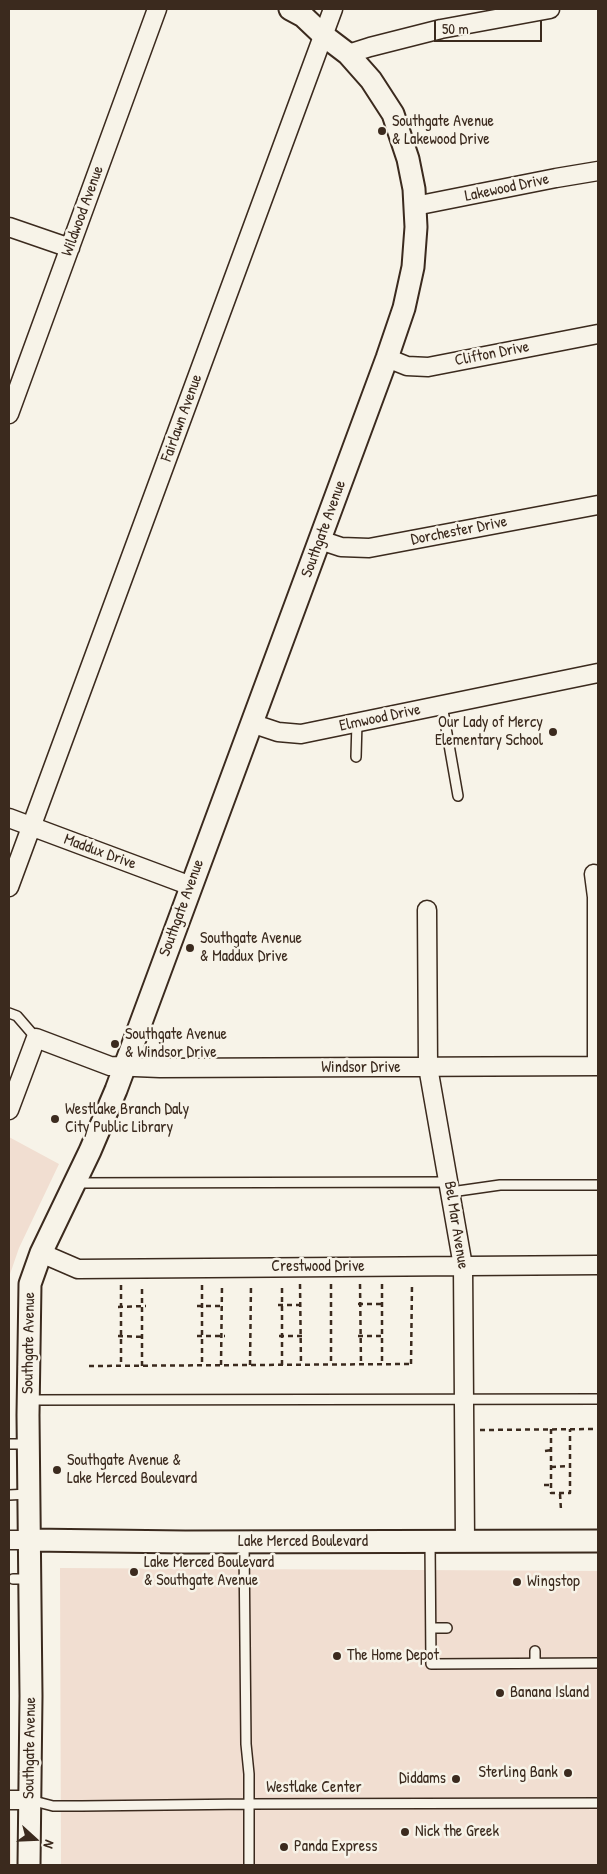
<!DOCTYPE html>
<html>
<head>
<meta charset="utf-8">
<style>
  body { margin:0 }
  #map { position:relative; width:607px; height:1874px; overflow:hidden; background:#f7f3e8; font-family:"Patrick Hand",sans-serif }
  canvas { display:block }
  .frame { position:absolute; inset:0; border:10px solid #3b2a1e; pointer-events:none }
  .north { position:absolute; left:10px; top:1814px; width:50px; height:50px; -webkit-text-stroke:4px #f7f3e8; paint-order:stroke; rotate:110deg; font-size:14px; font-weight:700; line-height:20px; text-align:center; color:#3b2a1e }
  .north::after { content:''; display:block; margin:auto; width:18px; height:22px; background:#3b2a1e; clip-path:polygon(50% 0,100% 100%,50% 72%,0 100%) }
  .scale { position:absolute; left:434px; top:20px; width:108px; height:22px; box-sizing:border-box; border:2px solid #3b2a1e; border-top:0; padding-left:6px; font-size:15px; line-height:18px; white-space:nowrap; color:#3b2a1e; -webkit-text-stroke:4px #f7f3e8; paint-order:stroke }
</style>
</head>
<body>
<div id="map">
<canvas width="607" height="1874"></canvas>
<div class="frame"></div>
<div class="north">N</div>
<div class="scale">50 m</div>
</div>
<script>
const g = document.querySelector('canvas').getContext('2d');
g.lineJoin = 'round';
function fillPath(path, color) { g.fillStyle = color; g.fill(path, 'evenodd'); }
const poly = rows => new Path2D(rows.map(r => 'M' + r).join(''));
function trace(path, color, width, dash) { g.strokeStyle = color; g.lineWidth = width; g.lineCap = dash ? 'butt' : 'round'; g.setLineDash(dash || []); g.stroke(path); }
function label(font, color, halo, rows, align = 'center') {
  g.font = font + ' "Patrick Hand",sans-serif'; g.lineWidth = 5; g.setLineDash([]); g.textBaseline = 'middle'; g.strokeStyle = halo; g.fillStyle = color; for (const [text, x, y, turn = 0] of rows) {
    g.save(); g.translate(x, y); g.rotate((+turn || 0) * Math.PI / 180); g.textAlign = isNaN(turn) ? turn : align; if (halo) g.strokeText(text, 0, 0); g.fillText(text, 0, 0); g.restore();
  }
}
fillPath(poly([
  [9,1137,59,1164,19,1248,9,1277],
  [60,1568,598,1571,598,1865,61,1865],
  [9,1681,11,1865,9,1865]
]), '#f1ded1');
const service = poly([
  [442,705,458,796],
  [356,757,357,722],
  [9,1013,17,1016,36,1038],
  [75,1183,449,1182],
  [451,1192,500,1185,598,1185],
  [29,1400,598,1399],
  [9,1444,28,1444],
  [9,1495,28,1494],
  [244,1542,246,1744,249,1774,249,1865],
  [430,1542,431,1664,598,1663],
  [13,1579,30,1579],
  [431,1628,447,1628],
  [535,1663,535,1651],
  [30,1800,53,1806,82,1806,249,1804,598,1803]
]);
const minor = poly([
  [348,54,370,47,441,29,550,9],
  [415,206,556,178,598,171],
  [9,227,70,248],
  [387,358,407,366,428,367,598,334],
  [9,414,157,9],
  [320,540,341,547,369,548,598,505],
  [251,723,278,732,301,734,598,673],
  [9,818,191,886],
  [594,874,597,897,597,1066],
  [9,887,333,9],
  [427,910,428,1067,463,1266,465,1541],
  [9,1110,36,1038,110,1066,160,1068,598,1066],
  [41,1253,78,1269,598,1265],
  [9,1540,30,1540],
  [9,1800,30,1800]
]);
const tertiary = poly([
  [30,1540,185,1542,598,1541],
  [29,1865,31,1696,28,1415,30,1284,41,1253,90,1151,116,1090,387,358,404,308,413,267,416,227,414,189,408,159,393,114,371,80,348,54,323,35,303,16,290,9]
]);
trace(service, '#3b2a1e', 12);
trace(minor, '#3b2a1e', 21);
trace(tertiary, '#3b2a1e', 25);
trace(poly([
  [300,1284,301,1365],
  [331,1284,331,1364],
  [360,1284,361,1364],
  [382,1284,382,1364],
  [121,1285,121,1366],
  [202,1285,202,1366],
  [358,1304,384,1304],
  [278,1305,302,1305],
  [197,1306,224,1306],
  [118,1307,146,1306],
  [118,1336,145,1337],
  [197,1336,225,1336],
  [279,1336,302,1336],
  [358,1336,384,1336],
  [411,1364,412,1284],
  [221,1365,222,1285],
  [250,1365,251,1284],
  [282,1365,282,1284],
  [89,1366,413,1364],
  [142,1366,142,1285],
  [551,1429,551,1493,570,1493,570,1429],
  [480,1430,598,1429],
  [545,1451,551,1450],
  [551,1467,570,1466],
  [544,1485,551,1485],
  [560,1494,561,1510]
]), '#3b2a1e', 2.5, [5, 4]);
trace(service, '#f7f3e8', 9);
trace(minor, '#f7f3e8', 18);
trace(tertiary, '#f7f3e8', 21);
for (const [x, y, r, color] of [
  [382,131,5,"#3b2a1e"],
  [553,732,5,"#3b2a1e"],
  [190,948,5,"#3b2a1e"],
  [115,1044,5,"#3b2a1e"],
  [55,1119,5,"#3b2a1e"],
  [57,1470,5,"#3b2a1e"],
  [134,1572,5,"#3b2a1e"],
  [517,1582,5,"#3b2a1e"],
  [337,1656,5,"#3b2a1e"],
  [500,1693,5,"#3b2a1e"],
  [568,1773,5,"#3b2a1e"],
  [456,1779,5,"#3b2a1e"],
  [405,1832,5,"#3b2a1e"],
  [284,1847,5,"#3b2a1e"]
]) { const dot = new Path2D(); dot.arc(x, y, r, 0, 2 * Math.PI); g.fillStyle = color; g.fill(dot); trace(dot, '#f7f3e8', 2); }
label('16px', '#3b2a1e', '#f7f3e8', [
  ["Southgate Avenue",392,122],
  ["& Lakewood Drive",392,140],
  ["Our Lady of Mercy",543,723,"right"],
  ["Elementary School",543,741,"right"],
  ["Southgate Avenue",200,939],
  ["& Maddux Drive",200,957],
  ["Southgate Avenue",125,1035],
  ["& Windsor Drive",125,1053],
  ["Westlake Branch Daly",65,1110],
  ["City Public Library",65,1128],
  ["Southgate Avenue &",67,1461],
  ["Lake Merced Boulevard",67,1479],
  ["Lake Merced Boulevard",144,1563],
  ["& Southgate Avenue",144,1581],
  ["Wingstop",527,1582],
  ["The Home Depot",347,1656],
  ["Banana Island",510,1693],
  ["Sterling Bank",558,1773,"right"],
  ["Diddams",446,1779,"right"],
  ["Nick the Greek",415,1832],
  ["Panda Express",294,1847]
], 'left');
label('16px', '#3b2a1e', '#f7f3e8', [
  ["Lakewood Drive",507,188,-12],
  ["Wildwood Avenue",83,211,-70],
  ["Clifton Drive",492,354,-11],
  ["Fairlawn Avenue",182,418,-70],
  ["Southgate Avenue",324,529,-70],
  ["Dorchester Drive",459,531,-11],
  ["Elmwood Drive",380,718,-12],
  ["Maddux Drive",100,852,20],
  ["Southgate Avenue",182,908,-70],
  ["Windsor Drive",361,1068],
  ["Bel Mar Avenue",456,1225,81],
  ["Crestwood Drive",318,1267],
  ["Southgate Avenue",29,1343,-89],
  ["Lake Merced Boulevard",303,1542],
  ["Southgate Avenue",30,1748,-89],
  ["Westlake Center",314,1788]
]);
</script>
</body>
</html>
